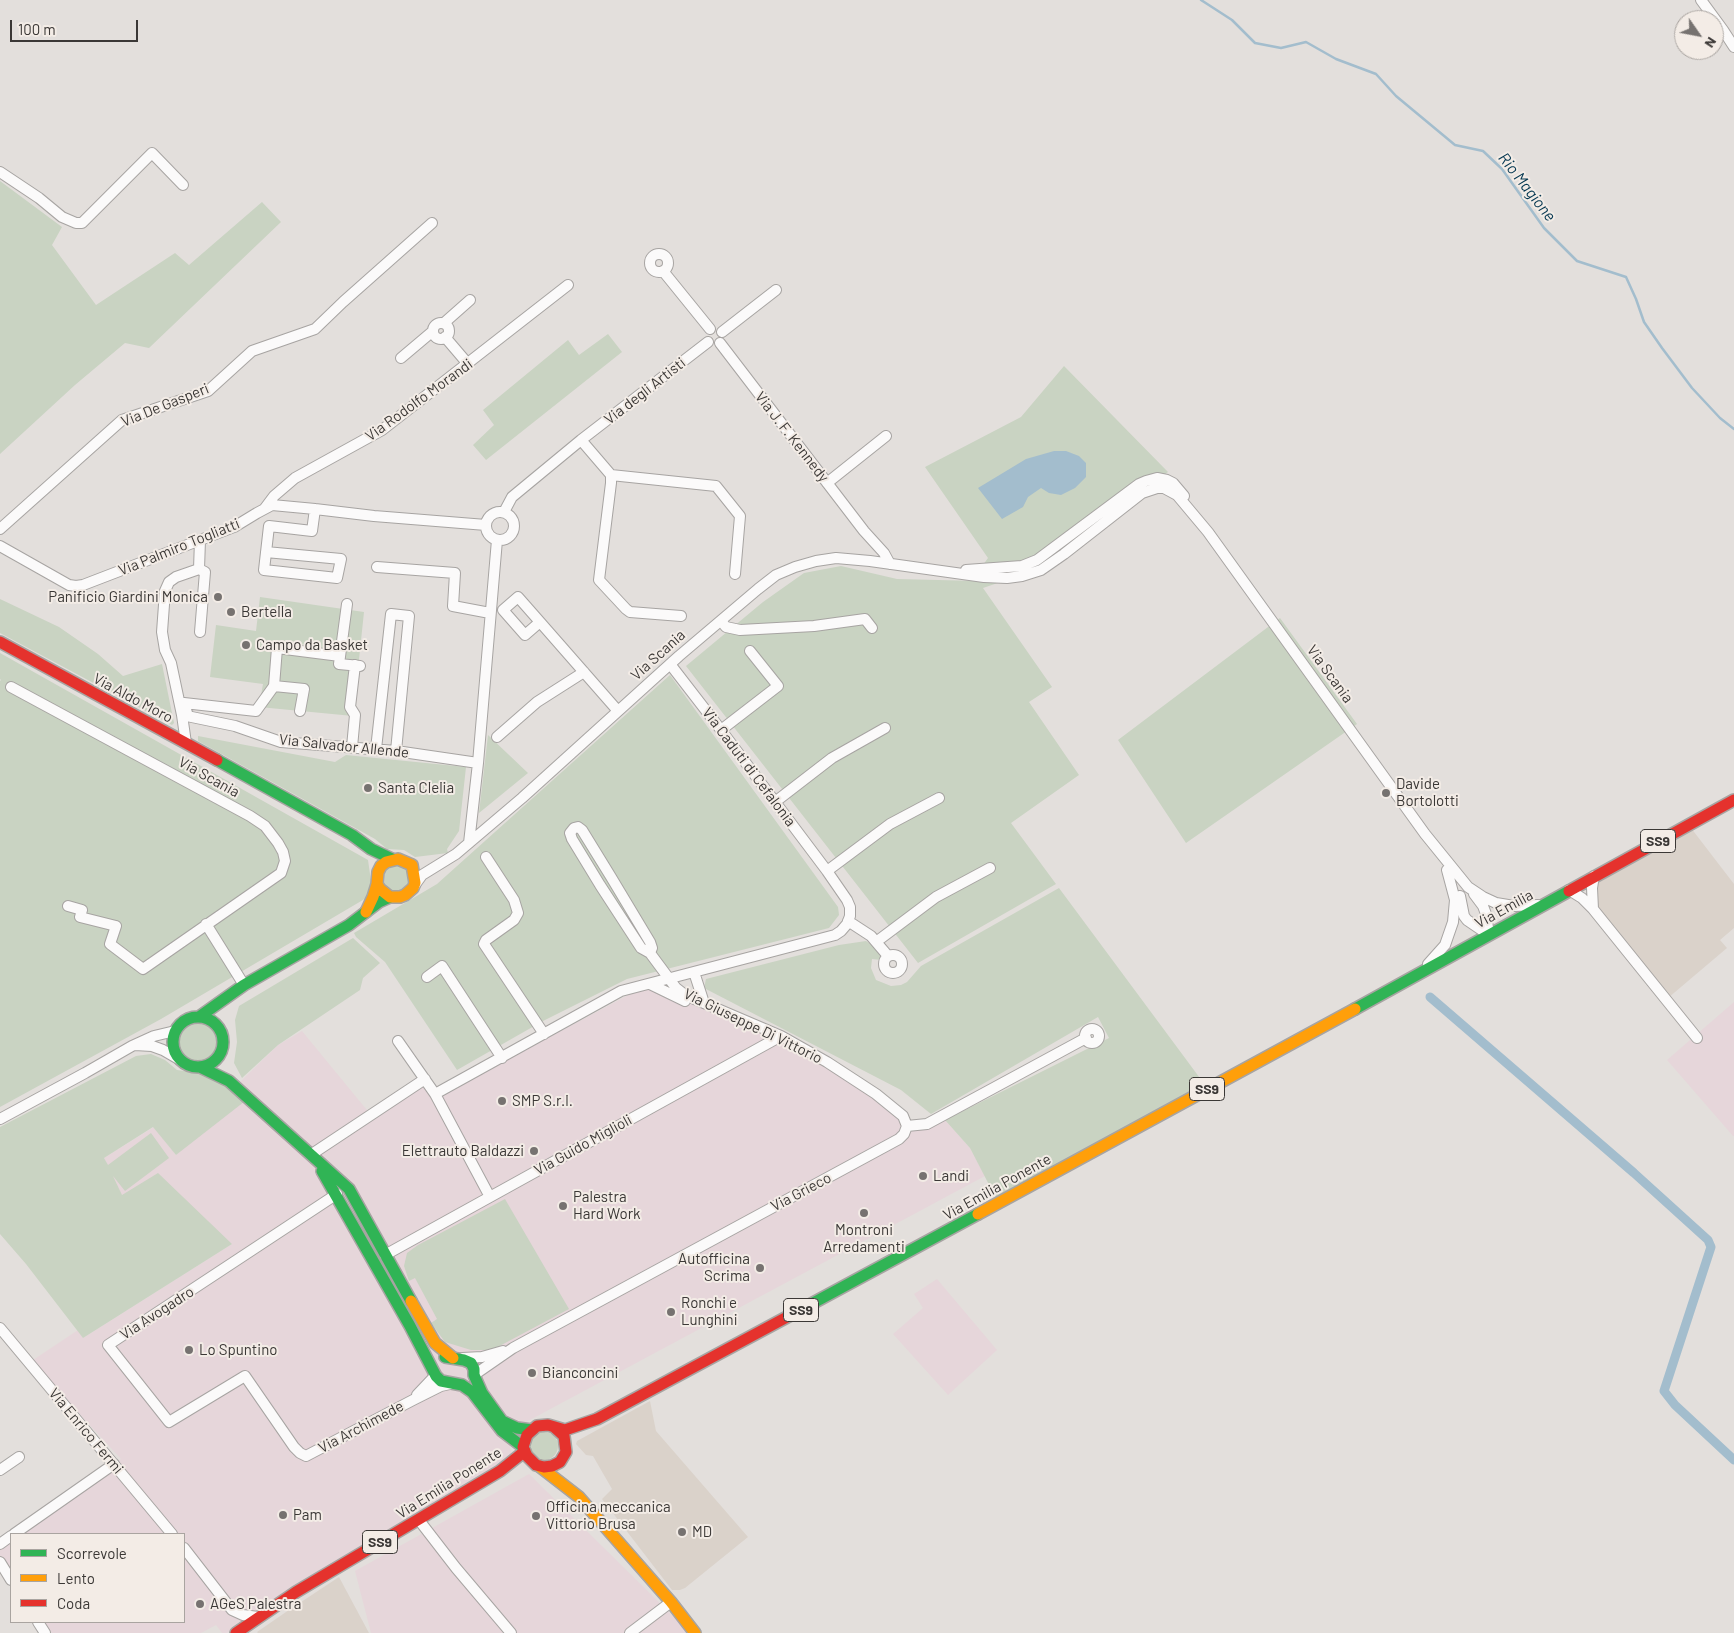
<!DOCTYPE html>
<html>
<head>
<meta charset="utf-8">
<style>
  body { margin:0 }
  #map { position:relative; width:1734px; height:1633px; overflow:hidden; background:#e3dfdc; font-family:Barlow,sans-serif }
  canvas { display:block }
  .legend { position:absolute; left:10px; top:1533px; width:175px; height:90px; box-sizing:border-box; background:#f3ece6; border:1px solid #a9a4a0; margin:0; padding:6px 9px; list-style:none; font-size:15px; color:#3b3836 }
  .legend li { display:flex; align-items:center; gap:10px; height:25px }
  .legend b { width:25px; border:1px solid #a9a4a0 }
  .north { position:absolute; left:1674px; top:10px; width:50px; height:50px; box-sizing:border-box; background:#f3ece6; border:1px solid #a9a4a0; border-radius:50%; rotate:123deg; font-size:14px; font-weight:700; line-height:20px; text-align:center; color:#3b3836 }
  .north::after { content:''; display:block; margin:auto; width:18px; height:22px; background:#767270; clip-path:polygon(50% 0,100% 100%,50% 72%,0 100%) }
  .scale { position:absolute; left:10px; top:20px; width:128px; height:22px; box-sizing:border-box; border:2px solid #3b3836; border-top:0; padding-left:6px; font-size:15px; line-height:18px; white-space:nowrap; color:#3b3836; -webkit-text-stroke:4px #f3ece6; paint-order:stroke }
</style>
</head>
<body>
<div id="map">
<canvas width="1734" height="1633"></canvas>
<ul class="legend">
<li><b style="height:6px;background:#30b455"></b>Scorrevole</li>
<li><b style="height:6px;background:#ff9f0a"></b>Lento</li>
<li><b style="height:6px;background:#e5322d"></b>Coda</li>
</ul>
<div class="north">N</div>
<div class="scale">100 m</div>
</div>
<script>
const g = document.querySelector('canvas').getContext('2d');
g.lineJoin = 'round';
function fillPath(path, color) { g.fillStyle = color; g.fill(path, 'evenodd'); }
const poly = rows => new Path2D(rows.map(r => 'M' + r).join(''));
function trace(path, color, width, dash) { g.strokeStyle = color; g.lineWidth = width; g.lineCap = dash ? 'butt' : 'round'; g.setLineDash(dash || []); g.stroke(path); }
function label(font, color, halo, rows, align = 'center') {
  g.font = font + ' Barlow,sans-serif'; g.lineWidth = 4; g.setLineDash([]); g.textBaseline = 'middle'; g.strokeStyle = halo; g.fillStyle = color; for (const [text, x, y, turn = 0] of rows) {
    g.save(); g.translate(x, y); g.rotate((+turn || 0) * Math.PI / 180); g.textAlign = isNaN(turn) ? turn : align; if (halo) g.strokeText(text, 0, 0); g.fillText(text, 0, 0); g.restore();
  }
}
fillPath(poly([
  [1691,828,1734,884,1734,928,1720,940,1727,948,1668,998,1599,913,1594,890,1598,883],
  [650,1401,656,1431,748,1537,685,1588,680,1590,672,1590,602,1499,612,1489,593,1456,586,1455,576,1444,577,1441],
  [339,1577,369,1633,258,1633,257,1632,286,1612]
]), '#dad2ca');
fillPath(poly([
  [645,986,770,1032,839,1069,891,1110,907,1126,945,1120,970,1148,985,1176,500,1436,510,1444,511,1453,507,1460,296,1588,227,1633,222,1633,216,1625,201,1633,52,1633,44,1622,184,1622,184,1534,11,1534,11,1573,0,1556,0,1541,121,1459,63,1396,30,1362,78,1330,83,1338,232,1244,122,1196,104,1158,154,1127,176,1155,237,1085,278,1045,302,1031,371,1115,425,1080,436,1098],
  [1734,1002,1734,1136,1733,1136,1667,1060],
  [937,1279,997,1350,948,1395,893,1334,923,1308,914,1294],
  [529,1474,681,1624,686,1633,371,1633,355,1571]
]), '#e6d6da');
fillPath(poly([
  [0,181,62,227,52,245,96,305,175,253,189,265,262,202,281,222,149,348,125,343,75,385,0,454],
  [608,334,622,352,486,460,473,445,494,425,483,410,568,340,579,355],
  [1064,366,1168,472,1033,571,983,588,1052,687,1029,702,1079,775,1011,823,1056,884,918,963,686,666,763,602,804,573,841,566,897,579,978,581,975,576,988,558,925,467,1021,417],
  [260,597,364,612,353,716,259,707,263,684,210,677,216,625,256,631],
  [0,599,59,627,98,654,123,676,162,664,174,723,172,725,0,633],
  [1280,618,1357,724,1186,843,1118,740],
  [0,653,368,860,371,881,368,897,161,1019,0,1107,0,681,1,680,0,679],
  [670,675,838,907,839,915,829,928,627,979,543,1021,457,1070,385,962,356,937,354,933,437,884],
  [488,735,528,773,479,813],
  [198,736,335,762,346,755,466,767,459,831,447,849,448,853,415,857,404,850,387,849,375,839,198,741],
  [404,864,411,881,397,893,384,887,385,868],
  [1059,888,1208,1089,999,1204,970,1148,945,1120,1109,1038,1098,1017,931,1114,901,1090,704,988,706,979,839,945,866,941,878,949,881,960,872,959,871,968,876,980,891,986,901,985,907,982,921,966],
  [353,938,380,963,363,978,360,990,278,1045,242,1078,234,1063,237,1042,235,1020,239,1006],
  '178 1042a20 20 0 1 1 40 0a20 20 0 1 1-40 0Z',
  [151,1054,165,1060,177,1070,228,1077,249,1098,176,1155,153,1127,104,1158,108,1165,151,1133,169,1158,125,1191,113,1176,122,1195,158,1173,232,1244,83,1338,26,1264,0,1234,0,1127,136,1056],
  [505,1199,569,1309,492,1350,471,1350,445,1342,431,1323,437,1319,415,1278,409,1281,404,1266,407,1253,418,1245],
  '530 1446a14 14 0 1 1 28 0a14 14 0 1 1-28 0Z'
]), '#c9d3c2');
fillPath(poly([
  [1054,451,1066,451,1079,456,1086,463,1086,477,1075,488,1061,495,1049,493,1041,488,1028,497,1023,507,1002,519,978,488,1026,459]
]), '#a3bdcd');
trace(poly([
  [1201,0,1232,20,1255,43,1281,48,1306,42,1336,59,1376,74,1396,96,1455,145,1483,151,1502,169,1544,228,1577,261,1626,277,1636,299,1644,322,1662,348,1692,388,1720,418,1734,429]
]), '#a3bdcd', 2.5);
trace(poly([
  [1430,997,1634,1173,1708,1240,1711,1247,1664,1391,1675,1405,1734,1460]
]), '#a3bdcd', 9);
const street = poly([
  [1701,0,1723,30,1734,47],
  [0,172,39,198,62,217,76,223,82,223,152,153,183,185],
  '650 263a9 9 0 1 1 18 0a9 9 0 1 1-18 0Z',
  [663,271,710,329],
  [444,323,470,300],
  '433 331a8 8 0 1 1 16 0a8 8 0 1 1-16 0Z',
  [722,332,776,290],
  [445,337,468,364],
  [720,343,864,531,884,553,890,564],
  [401,358,433,331],
  [581,440,708,342],
  [611,475,716,486,740,516,735,574],
  [827,483,886,436],
  [265,508,274,496,295,478,382,430,568,285],
  [504,512,512,497,581,440,611,475,611,483,599,580,626,609,630,612,681,616],
  '486 526a14 14 0 1 1 28 0a14 14 0 1 1-28 0Z',
  [0,529,122,420,208,391,252,351,315,329,343,302,432,223],
  [0,546,69,585,76,586,83,585,234,527,257,513,272,505,315,509,374,516,486,525],
  [266,552,341,559,337,578,264,570,269,526,312,531,315,509],
  [377,567,455,573,453,606,490,613],
  [199,569,205,572,200,632],
  [966,570,1022,566,1037,560,1139,484,1146,481,1157,478,1167,480,1173,483,1184,496],
  [347,604,339,664,360,666],
  [721,621,726,627,740,630,814,626,865,619,872,628],
  [540,622,525,635,503,610,518,597,540,622,618,711],
  [11,687,250,816,265,826,278,843,283,852,285,861,281,873,143,969,110,944,116,926,80,917,82,910,68,906],
  [300,711,304,689,274,686,277,648,340,656],
  [187,713,184,703,256,711,274,686],
  [182,715,235,726,281,742,396,751,478,763],
  [721,730,778,686,750,651],
  [497,737,537,702,584,672],
  [186,743,182,715,171,663,165,650,162,632,165,591,169,582,176,577,199,569,200,540],
  [352,747,355,715,350,707,355,665],
  [376,749,391,614,409,616,396,751],
  [775,802,832,758,885,728],
  [469,843,478,763,497,540],
  [486,857,514,900,518,913,514,920,486,940,484,944,544,1034],
  [827,871,890,824,939,798],
  [414,886,422,875,456,854,522,798,679,656,758,589,776,575,795,567,816,561,836,558,870,561,984,577,1007,578,1022,576,1041,570,1064,554,1142,493,1157,488,1164,488,1177,495,1208,532,1425,834,1468,887,1483,897,1496,903,1514,906,1538,905],
  [1569,890,1582,898,1593,909,1697,1038],
  [1474,894,1483,906,1486,914,1489,935],
  [1460,896,1464,916,1467,920,1489,935],
  [1593,909,1592,888,1594,876],
  [848,921,871,936,888,956],
  [206,924,244,985],
  [876,942,936,897,990,868],
  [650,953,652,948,650,942,611,877,582,830,578,827,574,828,570,833,572,839,600,885,641,948,650,953,676,988,685,995,781,1036,827,1062,876,1094,903,1116,907,1126],
  '884 964a9 9 0 1 1 18 0a9 9 0 1 1-18 0Z',
  [1428,964,1445,945,1453,922,1455,900,1447,870],
  [694,972,704,1003],
  [427,977,442,966,502,1058],
  [650,984,685,1001],
  '1085 1036a7 7 0 1 1 14 0a7 7 0 1 1-14 0Z',
  [398,1041,435,1094],
  [135,1045,152,1046,163,1050,182,1061],
  [0,1119,85,1073,132,1046,154,1036,175,1031],
  [312,1154,425,1079],
  [337,1194,108,1345,169,1422,245,1376,294,1447,300,1453,306,1456,413,1400,441,1386,450,1384],
  [490,1197,435,1094,621,991,835,935,841,931,847,924,850,916,850,907,847,900,827,871,721,730,670,664],
  [385,1255,781,1036],
  [0,1328,172,1534],
  [463,1358,482,1357,503,1351],
  [474,1375,513,1348,899,1139,904,1134,907,1126,927,1124,1086,1038],
  [417,1395,435,1376],
  [0,1470,19,1457],
  [422,1524,456,1568,511,1633],
  [14,1534,114,1464],
  [0,1544,11,1536],
  [184,1548,232,1610,243,1615,258,1617],
  [0,1562,11,1580],
  [38,1622,45,1633],
  [630,1633,671,1602]
]);
const fast = poly([
  [217,760,352,835,371,849,392,859],
  [1355,1009,1569,891],
  [199,1017,244,985,349,925,379,902,390,897],
  '173 1042a25 25 0 1 1 50 0a25 25 0 1 1-50 0Z',
  [200,1067,229,1081,349,1189,411,1301],
  [322,1171,410,1326,436,1376,441,1381,462,1385,472,1392,502,1431,523,1447],
  [802,1309,978,1214],
  [445,1357,464,1360,471,1363,474,1369,474,1375,482,1393,502,1421,517,1428,532,1430]
]);
const slow = poly([
  [366,912,373,897,377,884,378,872,381,866,386,862,398,859,412,865,415,883,413,888,405,895,400,897,390,897,380,889,377,884],
  [978,1214,1355,1009],
  [411,1301,435,1343,453,1358],
  [539,1466,579,1497,671,1602,695,1633]
]);
const jam = poly([
  [0,642,217,760],
  [1569,891,1734,800],
  [554,1427,564,1436,566,1452,560,1462,552,1466,544,1467,536,1465,527,1456,523,1447,527,1435,537,1426,548,1425,565,1430,597,1419,802,1309],
  [236,1633,296,1592,500,1471,525,1451]
]);
trace(street, '#a7a4a2', 12);
trace(fast, '#a7a4a2', 14);
trace(slow, '#a7a4a2', 14);
trace(jam, '#a7a4a2', 14);
trace(street, '#fbfafa', 10);
trace(fast, '#30b455', 11);
trace(slow, '#ff9f0a', 11);
trace(jam, '#e5322d', 11);
for (const [x, y, r, color] of [
  [218,597,5,"#767270"],
  [231,612,5,"#767270"],
  [246,645,5,"#767270"],
  [368,788,5,"#767270"],
  [1386,793,5,"#767270"],
  [502,1101,5,"#767270"],
  [534,1151,5,"#767270"],
  [923,1176,5,"#767270"],
  [563,1206,5,"#767270"],
  [864,1213,5,"#767270"],
  [760,1268,5,"#767270"],
  [671,1312,5,"#767270"],
  [189,1350,5,"#767270"],
  [532,1373,5,"#767270"],
  [283,1515,5,"#767270"],
  [536,1516,5,"#767270"],
  [682,1532,5,"#767270"],
  [200,1604,5,"#767270"]
]) { const dot = new Path2D(); dot.arc(x, y, r, 0, 2 * Math.PI); g.fillStyle = color; g.fill(dot); trace(dot, '#f3ece6', 2); }
for (const [x, y, w] of [
  [1658,841,35],
  [1207,1089,35],
  [801,1310,35],
  [380,1542,35]
]) { const box = new Path2D(); box.roundRect(x - w / 2, y - 11.5, w, 23, 4); g.fillStyle = '#f3ece6'; g.fill(box); trace(box, '#3b3836', 1); }
label('bold 14px', '#3b3836', null, [
  ["SS9",1658,841],
  ["SS9",1207,1089],
  ["SS9",801,1310],
  ["SS9",380,1542]
]);
label('15px', '#3b3836', '#f3ece6', [
  ["Via degli Artisti",645,391,-38],
  ["Via Rodolfo Morandi",419,400,-36],
  ["Via De Gasperi",165,405,-22],
  ["Via J. F. Kennedy",792,437,52],
  ["Via Palmiro Togliatti",179,547,-22],
  ["Via Scania",658,655,-42],
  ["Via Scania",1330,674,54],
  ["Via Aldo Moro",133,698,28],
  ["Via Salvador Allende",344,746,6],
  ["Via Caduti di Cefalonia",749,767,53],
  ["Via Scania",209,777,29],
  ["Via Emilia",1504,909,-29],
  ["Via Giuseppe Di Vittorio",753,1026,26],
  ["Via Guido Miglioli",583,1145,-29],
  ["Via Emilia Ponente",997,1187,-29],
  ["Via Grieco",801,1192,-28],
  ["Via Avogadro",157,1313,-33],
  ["Via Archimede",361,1427,-28],
  ["Via Enrico Fermi",86,1431,50],
  ["Via Emilia Ponente",449,1483,-32]
]);
label('15px', '#3b3836', '#f3ece6', [
  ["Panificio Giardini Monica",208,597,"right"],
  ["Bertella",241,612],
  ["Campo da Basket",256,645],
  ["Davide",1396,784],
  ["Bortolotti",1396,801],
  ["Santa Clelia",378,788],
  ["SMP S.r.l.",512,1101],
  ["Elettrauto Baldazzi",524,1151,"right"],
  ["Landi",933,1176],
  ["Palestra",573,1197],
  ["Hard Work",573,1214],
  ["Montroni",864,1230,"center"],
  ["Arredamenti",864,1247,"center"],
  ["Autofficina",750,1259,"right"],
  ["Scrima",750,1276,"right"],
  ["Ronchi e",681,1303],
  ["Lunghini",681,1320],
  ["Lo Spuntino",199,1350],
  ["Bianconcini",542,1373],
  ["Officina meccanica",546,1507],
  ["Vittorio Brusa",546,1524],
  ["Pam",293,1515],
  ["MD",692,1532],
  ["AGeS Palestra",210,1604]
], 'left');
label('italic 16px', '#02354f', '#f3ece6', [
  ["Rio Magione",1527,187,52]
]);
</script>
</body>
</html>
